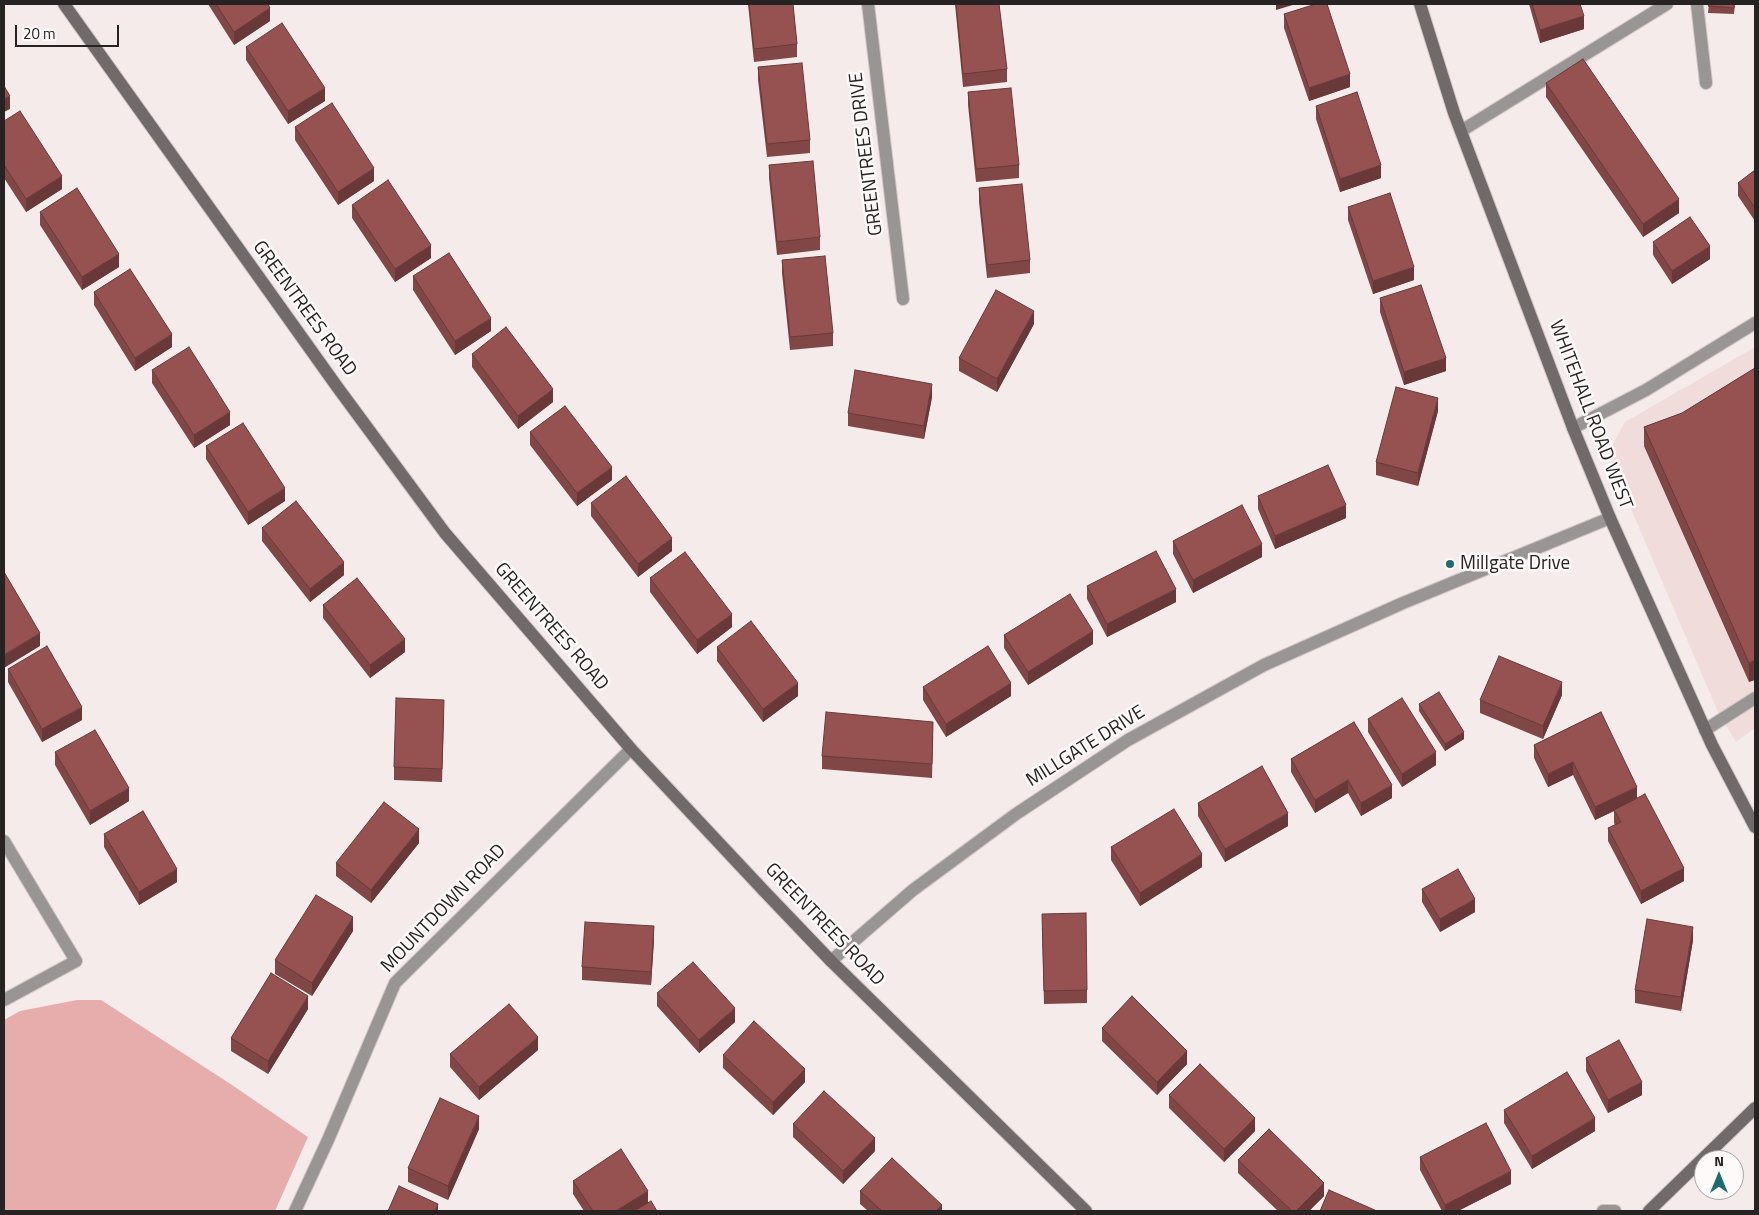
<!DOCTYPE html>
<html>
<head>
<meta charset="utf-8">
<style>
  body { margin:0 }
  #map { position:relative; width:1759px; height:1215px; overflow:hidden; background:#f6ebeb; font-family:"Titillium Web",sans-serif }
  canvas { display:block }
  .frame { position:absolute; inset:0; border:5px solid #272323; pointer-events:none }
  .north { position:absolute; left:1694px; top:1150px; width:50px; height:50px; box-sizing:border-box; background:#fefafa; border:1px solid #a8a4a4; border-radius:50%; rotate:0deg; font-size:14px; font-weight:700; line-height:20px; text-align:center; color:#272323 }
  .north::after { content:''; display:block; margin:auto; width:18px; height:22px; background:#1f6b6f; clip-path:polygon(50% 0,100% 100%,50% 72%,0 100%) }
  .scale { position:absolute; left:15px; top:25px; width:104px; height:22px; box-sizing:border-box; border:2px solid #272323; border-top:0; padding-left:6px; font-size:15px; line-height:18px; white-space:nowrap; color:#272323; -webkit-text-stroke:4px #fefafa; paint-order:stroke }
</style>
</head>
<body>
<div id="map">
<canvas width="1759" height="1215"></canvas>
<div class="frame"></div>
<div class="north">N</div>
<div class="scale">20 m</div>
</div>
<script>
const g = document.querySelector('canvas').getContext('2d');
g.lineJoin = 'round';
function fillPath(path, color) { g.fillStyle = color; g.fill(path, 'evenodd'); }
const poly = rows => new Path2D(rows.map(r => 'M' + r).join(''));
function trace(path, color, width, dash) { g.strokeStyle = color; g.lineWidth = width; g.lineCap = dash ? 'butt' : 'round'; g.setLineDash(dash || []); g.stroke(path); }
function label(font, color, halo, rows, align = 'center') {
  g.font = font + ' "Titillium Web",sans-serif'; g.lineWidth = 5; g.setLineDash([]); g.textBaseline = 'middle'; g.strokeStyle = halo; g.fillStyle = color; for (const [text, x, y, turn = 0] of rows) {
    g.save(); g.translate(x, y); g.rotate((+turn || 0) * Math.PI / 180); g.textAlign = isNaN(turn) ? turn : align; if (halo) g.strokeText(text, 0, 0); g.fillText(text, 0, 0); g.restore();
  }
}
fillPath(poly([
  [1755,347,1755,728,1736,742,1718,712,1613,467,1609,451,1625,422]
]), '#efdcdb');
fillPath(poly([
  [77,1000,101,1000,232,1085,308,1137,275,1211,4,1211,4,1020,20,1011]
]), '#e6adac');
const lane = poly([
  [1697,4,1706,83],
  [1461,131,1667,4],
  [1705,730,1755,698]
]);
const street = poly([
  [868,4,903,299],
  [1573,428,1646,390,1755,323],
  [4,841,76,961,4,1000],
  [831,961,913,890,1016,814,1128,740,1264,665,1403,603,1610,518],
  [295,1211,328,1140,395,983,631,749],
  [1603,1211,1615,1211]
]);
const secondary = poly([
  [64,4,338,388,445,533,631,749,765,892,831,961,1086,1211],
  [1420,4,1454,113,1573,428,1610,518,1712,745,1755,827],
  [1649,1211,1755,1108]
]);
trace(lane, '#d1c7c7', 14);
trace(street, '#d1c7c7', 14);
trace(secondary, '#d1c7c7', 14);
trace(lane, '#999594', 12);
trace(street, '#999594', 12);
trace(secondary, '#706a6a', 12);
fillPath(poly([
  [208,4,268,4,270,21,234,45],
  [748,4,793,4,797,44,797,57,754,62],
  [955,4,999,4,1007,69,1007,82,963,87],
  [1529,4,1580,4,1584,29,1540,43],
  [1709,4,1735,4,1734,14,1708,13],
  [1284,14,1350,87,1309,101,1284,28],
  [246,47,325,101,288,124,246,60],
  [758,67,810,140,810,153,767,157,758,80],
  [1546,83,1679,213,1643,237,1546,97],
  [968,92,1019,165,1019,178,976,182,968,105],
  [1316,106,1381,178,1340,192,1316,119],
  [4,121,62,189,26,212,4,178],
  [295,127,374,181,338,205,295,140],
  [769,165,820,237,820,250,777,255,769,178],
  [1755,170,1755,221,1738,196,1738,183],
  [979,188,1030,260,1030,273,987,278,979,202],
  [352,205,431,258,395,282,352,218],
  [1348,207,1414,280,1373,294,1348,220],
  [40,212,119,267,82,290,40,225],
  [1653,242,1710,259,1672,284,1653,255],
  [782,260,833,333,833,346,790,350,782,273],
  [413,276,491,331,455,355,413,290],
  [94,292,172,347,135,371,94,305],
  [1380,298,1446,371,1404,385,1380,312],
  [1034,324,997,392,959,371,959,358],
  [472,354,553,402,518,429,472,367],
  [1755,368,1749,682,1644,446,1644,427,1682,413],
  [152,370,230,425,194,448,152,383],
  [932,397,924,439,848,426,848,413],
  [1438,411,1418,486,1376,475,1376,462],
  [530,432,612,480,577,506,530,445],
  [206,446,285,501,248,525,206,459],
  [1258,496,1346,518,1275,549,1258,509],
  [591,503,672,551,638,577,591,516],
  [262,528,344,575,310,602,262,541],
  [1173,541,1262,557,1193,593,1173,554],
  [650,578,732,627,697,654,650,592],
  [1087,586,1176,602,1107,637,1087,599],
  [323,605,405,652,370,678,323,618],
  [1004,635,1093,644,1028,685,1004,648],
  [717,647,798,696,763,722,717,661],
  [8,669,82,720,42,742,8,682],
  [923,687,1011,696,946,737,923,700],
  [1562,695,1543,739,1480,713,1480,700],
  [1419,704,1464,739,1445,751,1419,711],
  [1601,712,1637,798,1684,881,1641,904,1608,841,1608,828,1615,825,1614,823,1614,811,1595,820,1573,775,1548,787,1534,758,1534,745],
  [444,713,442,782,394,780,394,767],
  [1368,719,1436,765,1402,787,1368,732],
  [1354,722,1392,798,1361,816,1348,793,1315,813,1291,772,1291,759],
  [933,735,932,778,822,769,822,756],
  [55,752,129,801,90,825,55,765],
  [1198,803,1288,826,1225,862,1198,816],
  [104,834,177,882,139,905,104,847],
  [419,843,371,903,336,876,336,863],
  [1111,847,1202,867,1140,906,1111,860],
  [1422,889,1475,912,1440,932,1422,902],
  [1042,927,1087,990,1087,1003,1044,1004],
  [353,931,312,996,275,974,275,960],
  [654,939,651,985,582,980,582,967],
  [1693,940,1681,1011,1635,1003,1635,990],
  [657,993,735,1022,699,1053,657,1006],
  [308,1009,268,1074,231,1051,231,1038],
  [1102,1028,1187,1064,1157,1095,1102,1041],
  [538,1050,479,1100,450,1067,450,1054],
  [723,1055,805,1082,773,1115,723,1068],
  [1586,1058,1642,1095,1608,1113,1586,1071],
  [1169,1095,1255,1131,1224,1162,1169,1108],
  [1504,1110,1595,1131,1532,1169,1504,1123],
  [793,1124,875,1151,843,1184,793,1137],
  [479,1129,448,1200,408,1182,408,1168],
  [1420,1157,1511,1184,1458,1211,1442,1211,1420,1170],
  [1238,1160,1324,1196,1309,1211,1278,1211,1238,1173],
  [573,1181,648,1203,657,1211,584,1211,573,1194],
  [860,1191,942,1211,868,1211,860,1204]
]), '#814646');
fillPath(poly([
  [1276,4,1296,4,1276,10],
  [270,8,270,21,234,45,234,32],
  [1584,16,1584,29,1540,43,1540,30],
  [1350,74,1350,87,1309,101,1309,88],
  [325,88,325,101,288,124,288,111],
  [10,96,10,109,4,112,4,99],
  [1381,165,1381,178,1340,192,1340,179],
  [374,168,374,181,338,205,338,192],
  [62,176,62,189,26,212,26,199],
  [1679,199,1679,213,1643,237,1643,224],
  [431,245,431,258,395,282,395,269],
  [1710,246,1710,259,1672,284,1672,271],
  [119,254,119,267,82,290,82,277],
  [1414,267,1414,280,1373,294,1373,281],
  [1034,311,1034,324,997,392,997,379],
  [491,318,491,331,455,355,455,341],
  [172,334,172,347,135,371,135,358],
  [1446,358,1446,371,1404,385,1404,372],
  [932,384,932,397,924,439,924,426],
  [553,389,553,402,518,429,518,416],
  [1438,398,1438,411,1418,486,1418,473],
  [230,412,230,425,194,448,194,435],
  [612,467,612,480,577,506,577,493],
  [285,488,285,501,248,525,248,512],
  [1346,505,1346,518,1275,549,1275,536],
  [672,538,672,551,638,577,638,564],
  [1262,544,1262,557,1193,593,1193,580],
  [344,562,344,575,310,602,310,589],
  [1176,589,1176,602,1107,637,1107,624],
  [732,614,732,627,697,654,697,640],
  [1093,631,1093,644,1028,685,1028,672],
  [40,633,40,646,4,668,4,655],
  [405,639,405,652,370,678,370,665],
  [1755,660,1755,680,1749,682,1749,663],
  [1562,682,1562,695,1543,739,1543,726],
  [798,683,798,696,763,722,763,709],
  [1011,683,1011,696,946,737,946,724],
  [82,707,82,720,42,742,42,729],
  [1464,732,1464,739,1445,751,1445,744],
  [1436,752,1436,765,1402,787,1402,774],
  [1573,762,1573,775,1548,787,1548,774],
  [1348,780,1348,793,1315,813,1315,800],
  [1392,785,1392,798,1361,816,1361,803],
  [1637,787,1637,800,1595,820,1595,807],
  [129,788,129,801,90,825,90,811],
  [1288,813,1288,826,1225,862,1225,849],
  [419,829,419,843,371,903,371,890],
  [1202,854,1202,867,1140,906,1140,893],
  [1684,868,1684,881,1641,904,1641,891],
  [177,869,177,882,139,905,139,892],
  [1475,899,1475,912,1440,932,1440,919],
  [353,917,353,931,312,996,312,983],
  [654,926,654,939,651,985,651,972],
  [1693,927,1693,940,1681,1011,1681,997],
  [308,996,308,1009,268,1074,268,1061],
  [735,1008,735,1022,699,1053,699,1040],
  [538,1037,538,1050,479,1100,479,1087],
  [1187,1051,1187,1064,1157,1095,1157,1082],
  [805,1069,805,1082,773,1115,773,1102],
  [1642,1082,1642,1095,1608,1113,1608,1100],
  [479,1116,479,1129,448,1200,448,1186],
  [1255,1118,1255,1131,1224,1162,1224,1149],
  [1595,1118,1595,1131,1532,1169,1532,1156],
  [875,1138,875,1151,843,1184,843,1171],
  [1511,1171,1511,1184,1458,1211,1445,1211,1445,1205],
  [1324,1183,1324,1196,1309,1211,1296,1211],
  [648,1191,648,1204,637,1211,616,1211],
  [438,1204,438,1211,435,1211],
  [942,1205,942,1211,936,1211]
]), '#693939');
const building = poly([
  [216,4,268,4,270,8,234,32,216,4],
  [749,4,793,4,797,44,754,49,749,4],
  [956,4,999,4,1007,69,963,74,956,4],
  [1316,4,1327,4,1350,74,1309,88,1284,14,1316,4],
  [1532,4,1580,4,1584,16,1540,30,1532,4],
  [1709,4,1734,4,1734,8,1708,6,1709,4],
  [282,23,325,88,288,111,246,47,282,23],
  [1583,59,1679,199,1643,224,1546,83,1583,59],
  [802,63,810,140,767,144,758,67,802,63],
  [4,86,10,96,4,99,4,86],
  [1011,88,1019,165,976,169,968,92,1011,88],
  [1357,92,1381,165,1340,179,1316,106,1357,92],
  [332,103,374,168,338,192,295,127,332,103],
  [20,111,62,176,26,199,4,165,4,121,20,111],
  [813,161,820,237,777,242,769,165,813,161],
  [1755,170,1755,208,1738,183,1755,170],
  [388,180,431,245,395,269,352,205,388,180],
  [1022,184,1030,260,987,265,979,188,1022,184],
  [77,188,119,254,82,277,40,212,77,188],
  [1390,193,1414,267,1373,281,1348,207,1390,193],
  [1690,217,1710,246,1672,271,1653,242,1690,217],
  [449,253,491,318,455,341,413,276,449,253],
  [825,256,833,333,790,337,782,260,825,256],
  [130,269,172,334,135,358,94,292,130,269],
  [1421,285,1446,358,1404,372,1380,298,1421,285],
  [996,290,1034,311,997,379,959,358,996,290],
  [506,327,553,389,518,416,472,354,506,327],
  [189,347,230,412,194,435,152,370,189,347],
  [1755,368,1755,660,1749,663,1644,427,1682,413,1755,368],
  [855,370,932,384,924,426,848,413,855,370],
  [1396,387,1438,398,1418,473,1376,462,1396,387],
  [565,406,612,467,577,493,530,432,565,406],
  [243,423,285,488,248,512,206,446,243,423],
  [1328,465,1346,505,1275,536,1258,496,1328,465],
  [626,476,672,538,638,564,591,503,626,476],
  [296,501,344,562,310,589,262,528,296,501],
  [1242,505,1262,544,1193,580,1173,541,1242,505],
  [1156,551,1176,589,1107,624,1087,586,1156,551],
  [685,552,732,614,697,640,650,578,685,552],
  [4,572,40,633,4,655,4,572],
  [357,578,405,639,370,665,323,605,357,578],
  [1070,594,1093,631,1028,672,1004,635,1070,594],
  [751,621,798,683,763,709,717,647,751,621],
  [47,646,82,707,42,729,8,669,47,646],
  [988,646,1011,683,946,724,923,687,988,646],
  [1499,656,1562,682,1543,726,1480,700,1499,656],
  [1439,692,1464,732,1445,744,1419,704,1439,692],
  [396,698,444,700,442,769,394,767,396,698],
  [1402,698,1436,752,1402,774,1368,719,1402,698],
  [826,712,933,722,932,764,822,756,826,712],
  [1601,712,1637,787,1595,807,1573,762,1548,774,1534,745,1601,712],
  [1354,722,1392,785,1361,803,1348,780,1315,800,1291,759,1354,722],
  [95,730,129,788,90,811,55,752,95,730],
  [1262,766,1288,813,1225,849,1198,803,1262,766],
  [1645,794,1684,868,1641,891,1608,828,1621,822,1614,810,1645,794],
  [384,802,419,829,371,890,336,863,384,802],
  [1174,809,1202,854,1140,893,1111,847,1174,809],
  [143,811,177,869,139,892,104,834,143,811],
  [1458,869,1475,899,1440,919,1422,889,1458,869],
  [316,895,353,917,312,983,275,960,316,895],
  [1086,913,1087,990,1044,991,1042,914,1086,913],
  [1647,919,1693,927,1681,997,1635,990,1647,919],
  [585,922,654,926,651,972,582,967,585,922],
  [693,962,735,1008,699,1040,657,993,693,962],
  [271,973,308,996,268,1061,231,1038,271,973],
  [1132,996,1187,1051,1157,1082,1102,1028,1132,996],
  [509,1004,538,1037,479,1087,450,1054,509,1004],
  [754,1021,805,1069,773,1102,723,1055,754,1021],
  [1619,1040,1642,1082,1608,1100,1586,1058,1619,1040],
  [1200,1064,1255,1118,1224,1149,1169,1095,1200,1064],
  [1567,1072,1595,1118,1532,1156,1504,1110,1567,1072],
  [824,1091,875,1138,843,1171,793,1124,824,1091],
  [440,1098,479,1116,448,1186,408,1168,440,1098],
  [1486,1123,1511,1171,1445,1205,1420,1157,1486,1123],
  [1269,1129,1324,1183,1296,1211,1292,1211,1238,1160,1269,1129],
  [621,1149,648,1191,616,1211,593,1211,573,1181,621,1149],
  [892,1158,942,1205,936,1211,882,1211,860,1191,892,1158],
  [399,1186,438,1204,435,1211,388,1211,399,1186],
  [1329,1190,1377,1211,1320,1211,1329,1190],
  [651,1201,657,1211,634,1211,651,1201]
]);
fillPath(building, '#965151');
trace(building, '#693939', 1);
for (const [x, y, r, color] of [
  [1450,564,5,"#1f6b6f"]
]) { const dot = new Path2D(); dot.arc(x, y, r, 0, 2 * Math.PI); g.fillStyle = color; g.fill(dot); trace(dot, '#fefafa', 2); }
label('19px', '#272323', '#fefafa', [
  ["GREENTREES DRIVE",867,154,-97],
  ["GREENTREES ROAD",304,309,54],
  ["WHITEHALL ROAD WEST",1590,415,69],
  ["GREENTREES ROAD",551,627,49],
  ["MILLGATE DRIVE",1086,747,-32],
  ["MOUNTDOWN ROAD",444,909,-46],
  ["GREENTREES ROAD",824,925,46]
]);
label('19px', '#272323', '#fefafa', [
  ["Millgate Drive",1460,564]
], 'left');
</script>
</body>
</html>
